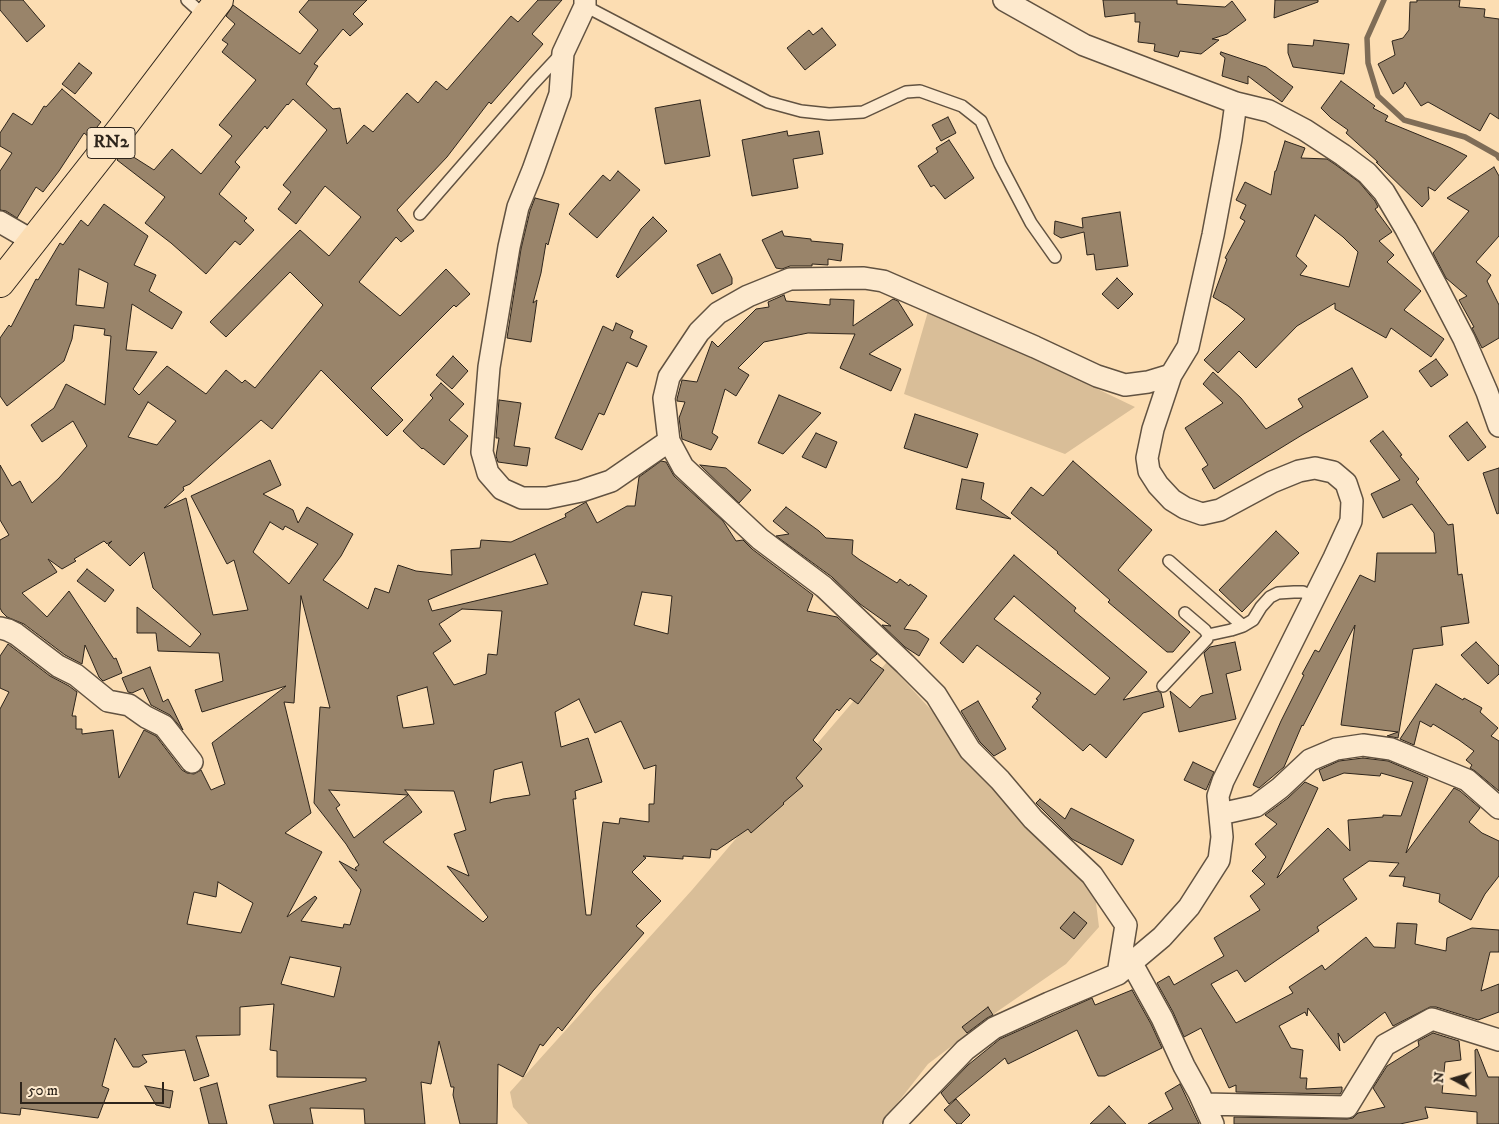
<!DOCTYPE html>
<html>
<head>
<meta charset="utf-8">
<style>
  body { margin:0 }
  #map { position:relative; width:1499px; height:1124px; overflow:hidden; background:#fcddb2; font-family:"IM FELL DW Pica",serif }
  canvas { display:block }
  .north { position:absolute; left:1429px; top:1054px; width:50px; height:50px; -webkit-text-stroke:4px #fde9cd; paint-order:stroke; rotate:276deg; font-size:14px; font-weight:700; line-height:20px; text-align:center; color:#2d241b }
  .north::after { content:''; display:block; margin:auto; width:18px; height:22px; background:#2d241b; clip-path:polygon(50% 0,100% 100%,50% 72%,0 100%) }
  .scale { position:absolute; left:20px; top:1082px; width:144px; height:22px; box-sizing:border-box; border:2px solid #2d241b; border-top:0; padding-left:6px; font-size:15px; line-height:18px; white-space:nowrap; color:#2d241b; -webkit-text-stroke:4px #fde9cd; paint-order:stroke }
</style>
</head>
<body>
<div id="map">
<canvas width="1499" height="1124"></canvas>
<div class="north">N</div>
<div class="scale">50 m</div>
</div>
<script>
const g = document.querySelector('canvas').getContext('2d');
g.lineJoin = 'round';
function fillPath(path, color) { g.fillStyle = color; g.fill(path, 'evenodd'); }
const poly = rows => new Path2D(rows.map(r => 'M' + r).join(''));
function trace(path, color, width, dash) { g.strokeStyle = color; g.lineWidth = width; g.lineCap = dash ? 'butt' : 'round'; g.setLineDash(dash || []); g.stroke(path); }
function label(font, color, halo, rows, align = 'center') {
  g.font = font + ' "IM FELL DW Pica",serif'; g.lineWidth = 5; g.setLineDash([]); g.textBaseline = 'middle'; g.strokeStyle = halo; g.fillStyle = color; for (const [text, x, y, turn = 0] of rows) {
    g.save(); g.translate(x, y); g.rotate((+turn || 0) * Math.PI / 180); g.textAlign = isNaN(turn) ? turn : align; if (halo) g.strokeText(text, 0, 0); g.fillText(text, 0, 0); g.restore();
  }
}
fillPath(poly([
  [929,308,1135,407,1065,454,904,394],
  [887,662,1094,887,1099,927,1066,964,998,1011,928,1064,881,1124,528,1124,513,1107,510,1092,692,890]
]), '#d9be98');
trace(poly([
  [1384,0,1367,38,1368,63,1378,96,1404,120,1465,137,1497,155,1499,158]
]), '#7f6d57', 5.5);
const building = poly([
  [0,0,23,0,45,26,27,42,0,10,0,0],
  [309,0,367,0,353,14,363,24,350,36,343,29,314,64,318,66,306,84,333,109,340,108,347,144,364,125,373,132,407,93,418,103,436,81,447,90,511,16,518,22,538,0,562,0,532,34,543,44,491,104,489,102,447,157,397,210,414,231,401,242,396,237,359,282,400,316,446,269,470,294,456,307,454,305,371,388,403,420,387,436,321,370,272,429,261,420,190,484,183,487,184,490,164,508,186,498,213,615,248,610,234,560,227,564,191,496,270,460,281,485,263,494,293,510,298,523,307,507,353,534,341,556,323,580,368,609,375,588,389,593,398,565,416,571,452,575,451,550,480,548,481,540,511,542,566,517,565,514,586,502,597,523,627,506,635,506,639,477,661,461,666,462,674,476,723,521,736,541,743,540,752,549,813,595,807,611,837,617,877,654,870,660,884,670,858,704,850,698,839,711,837,709,813,740,822,749,796,778,803,786,783,803,784,804,751,833,748,829,717,850,711,849,710,858,683,856,683,859,643,856,646,858,632,872,661,901,636,926,644,933,593,991,562,1031,558,1027,543,1046,540,1044,523,1077,498,1064,497,1124,460,1124,453,1095,454,1087,451,1087,439,1041,431,1084,421,1082,425,1124,365,1124,364,1109,310,1108,313,1124,274,1124,269,1105,366,1081,366,1078,277,1077,277,1051,270,1050,274,1004,240,1007,240,1035,196,1036,209,1076,194,1081,185,1050,142,1055,147,1062,139,1067,133,1067,115,1038,102,1086,109,1089,98,1118,21,1108,20,1115,0,1113,0,709,9,692,0,688,0,656,8,644,50,676,69,686,77,692,72,716,76,716,76,729,82,729,82,734,113,730,119,778,144,730,156,736,182,770,187,773,194,774,201,770,211,790,225,784,212,743,286,686,202,712,195,690,223,681,219,653,158,651,156,633,137,633,137,607,190,647,201,634,153,588,144,552,130,566,108,545,112,541,107,544,104,541,74,559,76,561,62,569,48,559,57,572,22,593,47,617,69,591,114,659,116,658,122,673,103,681,99,677,85,645,82,664,65,655,24,624,7,617,2,612,0,608,0,540,9,535,0,520,0,465,12,486,20,481,32,503,59,478,87,446,73,421,42,442,31,425,54,408,66,384,105,405,111,336,104,335,105,329,74,325,72,339,64,361,7,406,0,396,0,338,9,325,11,327,36,279,38,280,60,243,63,245,81,220,88,226,104,204,148,236,134,265,156,275,149,291,182,312,172,329,132,304,126,350,157,352,133,389,139,395,167,366,206,394,226,370,242,383,245,380,255,388,323,305,290,272,226,337,210,322,300,230,329,256,361,217,325,186,296,224,278,209,291,192,283,185,327,130,293,99,288,105,287,104,267,129,265,126,235,162,240,167,219,194,247,218,244,221,254,230,240,245,235,241,206,274,171,243,145,223,165,197,117,160,124,151,154,170,172,149,201,174,232,136,219,125,256,80,222,52,228,44,222,40,235,24,226,16,233,5,300,54,318,30,299,12,309,0],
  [79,269,108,283,104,308,76,305,79,269],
  [148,402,176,421,157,445,128,437,148,402],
  [270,522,283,530,285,526,318,544,289,584,253,552,270,522],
  [535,554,548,584,432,611,428,600,535,554],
  [642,592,672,596,668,634,634,625,642,592],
  [301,596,330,708,320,707,314,803,346,844,359,865,355,868,357,871,339,861,361,890,350,925,344,924,343,928,301,921,317,898,315,896,287,917,322,852,285,833,311,813,284,702,294,703,301,596],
  [462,609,502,611,497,655,488,654,486,674,454,685,433,653,451,641,439,624,462,609],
  [427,687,434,724,403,728,397,696,427,687],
  [579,699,595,733,621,721,644,769,656,765,654,804,649,804,649,822,620,818,619,824,603,822,591,915,586,915,573,799,576,799,575,791,602,782,588,738,561,747,555,712,579,699],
  [522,762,530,795,503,799,490,803,494,770,522,762],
  [329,790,408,795,354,838,336,808,340,805,329,790],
  [405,790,454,791,466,830,454,834,469,876,447,866,488,917,483,922,383,842,422,812,405,790],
  [218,882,253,903,241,933,187,924,194,892,216,897,218,882],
  [290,957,341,967,334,997,281,984,290,957],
  [1103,0,1177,0,1177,4,1225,7,1232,1,1246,20,1227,34,1212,39,1219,40,1201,54,1180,51,1178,57,1154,51,1155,44,1138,42,1140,22,1135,22,1135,13,1105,17,1103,0],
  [1275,0,1318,0,1318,2,1274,18,1275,0],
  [1417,0,1460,0,1459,7,1485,9,1484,17,1499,19,1499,119,1490,113,1480,131,1428,102,1421,106,1405,82,1403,87,1393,94,1378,64,1395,55,1392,41,1403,38,1409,30,1410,2,1417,2,1417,0],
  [822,28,836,45,805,70,787,48,809,30,813,35,822,28],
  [1314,40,1349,44,1344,74,1293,67,1288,53,1288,44,1313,46,1314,40],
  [1221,52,1266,67,1293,87,1282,102,1248,76,1248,84,1222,76,1225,58,1220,54,1221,52],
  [79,63,92,73,75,94,62,84,79,63],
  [1341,81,1375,106,1373,108,1388,116,1385,121,1451,148,1467,156,1435,191,1428,187,1429,199,1422,207,1376,162,1378,162,1346,133,1348,130,1331,118,1321,108,1341,81],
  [62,89,101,122,89,137,84,133,59,171,43,192,36,187,17,218,6,211,0,210,0,171,12,153,0,146,0,133,13,113,32,125,44,106,46,107,62,89],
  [700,100,710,156,665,164,655,108,700,100],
  [948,117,956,133,941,141,932,125,948,117],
  [787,131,788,136,819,131,823,154,793,159,798,188,752,196,742,140,787,131],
  [949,140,974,178,945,199,934,185,931,187,918,166,938,152,936,148,949,140],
  [1285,141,1305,148,1301,158,1327,159,1336,165,1359,182,1375,201,1378,207,1375,209,1392,232,1379,241,1394,255,1387,262,1421,291,1404,310,1444,339,1431,357,1391,328,1386,338,1335,309,1335,303,1297,326,1256,368,1239,351,1218,373,1204,360,1245,319,1228,306,1213,297,1227,259,1225,258,1245,221,1240,218,1246,205,1236,200,1245,182,1271,195,1275,171,1276,171,1285,141],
  [1315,215,1343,237,1358,252,1349,287,1300,275,1307,266,1296,256,1315,215],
  [1494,167,1499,176,1499,236,1476,262,1491,275,1487,281,1499,305,1499,338,1482,348,1472,328,1474,327,1459,300,1467,296,1446,278,1433,253,1469,211,1447,198,1494,167],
  [618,171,640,190,597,238,569,214,603,175,610,181,618,171],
  [535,198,559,204,548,245,546,243,541,273,533,303,537,300,531,342,507,338,521,249,530,211,535,198],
  [1120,212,1128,266,1096,270,1094,254,1087,255,1084,232,1061,238,1054,234,1055,221,1083,228,1082,218,1120,212],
  [653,217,667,231,618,278,616,276,641,229,653,217],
  [782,231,784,236,811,239,811,241,843,244,841,261,828,259,828,265,812,264,812,266,790,266,782,269,776,268,762,240,782,231],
  [720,254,732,278,732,284,712,294,697,265,720,254],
  [1117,278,1133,294,1118,309,1102,294,1117,278],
  [784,295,786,301,830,305,830,299,854,300,853,326,893,299,898,301,913,325,869,354,901,369,891,391,840,368,855,334,808,333,764,342,738,368,749,375,736,396,725,389,712,433,718,437,711,450,682,439,679,418,685,402,677,401,677,399,682,380,697,382,712,341,718,347,756,309,769,307,768,302,784,295],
  [616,323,633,331,630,338,647,346,637,367,627,362,604,415,599,413,582,450,555,438,603,326,613,331,616,323],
  [453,356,468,371,452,389,436,375,453,356],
  [1436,359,1448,375,1431,387,1419,371,1436,359],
  [1352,368,1368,397,1302,435,1214,489,1202,469,1208,465,1185,428,1223,403,1203,384,1213,372,1241,398,1266,429,1303,407,1298,399,1352,368],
  [441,383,464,404,449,420,468,436,444,465,423,448,422,449,403,431,433,398,430,395,441,383],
  [779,395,821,413,783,454,758,443,779,395],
  [499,400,521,403,514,446,530,448,527,466,498,462,496,456,499,438,496,438,499,400],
  [915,414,978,434,967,468,904,448,915,414],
  [1467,422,1486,447,1468,461,1449,436,1467,422],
  [1383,431,1402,455,1400,456,1419,479,1416,482,1448,525,1453,524,1458,575,1462,574,1469,623,1441,627,1443,645,1413,649,1398,738,1387,736,1398,732,1341,725,1355,625,1303,726,1302,725,1284,767,1259,788,1253,785,1281,721,1304,675,1302,674,1315,650,1319,652,1360,575,1375,582,1377,553,1436,553,1434,533,1412,504,1383,518,1371,494,1400,480,1370,441,1383,431],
  [816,433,837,442,826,468,802,457,816,433],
  [1073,461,1152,530,1118,570,1190,632,1173,652,1167,652,1108,602,1110,600,1057,553,1058,552,1011,513,1031,487,1043,496,1073,461],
  [700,465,726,468,751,490,739,503,700,465],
  [1499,468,1499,513,1497,514,1483,473,1499,468],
  [962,479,984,483,981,499,1011,519,956,509,962,479],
  [786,507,819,531,826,538,853,540,852,554,860,560,897,583,900,579,909,586,910,584,927,596,904,629,917,631,929,639,919,656,905,647,882,625,891,626,860,604,832,577,776,536,789,534,773,521,786,507],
  [1276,531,1299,553,1242,612,1219,590,1276,531],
  [1014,555,1076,608,1074,611,1147,672,1123,700,1158,691,1161,693,1164,707,1143,713,1106,758,1090,744,1083,751,1032,707,1038,700,1036,699,1041,693,977,645,963,663,940,643,1014,555],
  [1014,596,1110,678,1095,695,994,619,1014,596],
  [87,569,114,590,105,602,77,581,87,569],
  [1235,642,1241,670,1226,674,1236,719,1179,732,1170,691,1190,708,1201,696,1213,693,1204,653,1210,647,1235,642],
  [1476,642,1499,666,1499,674,1488,684,1461,655,1476,642],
  [150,667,163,702,168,699,183,730,170,715,151,705,143,688,132,693,128,692,122,678,150,667],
  [1436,684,1463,700,1464,698,1482,708,1480,712,1498,728,1491,736,1499,741,1499,791,1475,771,1470,768,1472,765,1466,760,1474,751,1459,740,1433,724,1431,727,1420,721,1414,745,1400,739,1436,684],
  [978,701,1006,749,994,756,980,742,961,711,978,701],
  [1363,758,1388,761,1428,778,1406,853,1454,788,1460,791,1480,808,1469,822,1482,833,1499,841,1499,876,1485,894,1471,920,1439,902,1440,894,1403,886,1405,877,1389,876,1399,863,1369,861,1343,879,1357,899,1317,927,1319,931,1245,982,1237,970,1211,984,1236,1023,1293,993,1289,987,1322,965,1325,970,1366,937,1374,947,1395,948,1397,923,1417,924,1415,944,1446,951,1447,938,1472,928,1499,930,1499,952,1490,952,1481,991,1499,984,1499,1012,1478,1020,1436,1007,1430,1007,1393,1026,1385,1012,1344,1043,1338,1033,1340,1051,1308,1008,1307,1016,1305,1012,1279,1026,1291,1048,1303,1050,1300,1078,1307,1078,1306,1089,1342,1087,1342,1091,1340,1094,1236,1092,1236,1085,1229,1088,1201,1028,1184,1037,1173,1012,1157,983,1169,976,1174,985,1224,956,1214,938,1260,910,1250,896,1265,884,1252,871,1266,857,1255,844,1277,824,1265,815,1288,798,1305,782,1318,788,1277,878,1328,828,1350,851,1348,820,1383,817,1383,815,1401,816,1413,782,1381,773,1380,776,1344,773,1323,781,1319,770,1339,761,1363,758],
  [1193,762,1214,772,1206,790,1184,780,1193,762],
  [1040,799,1065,819,1071,808,1134,840,1122,865,1072,839,1036,803,1040,799],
  [1074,912,1087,923,1074,939,1060,928,1074,912],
  [1132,990,1151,1024,1162,1048,1105,1076,1098,1076,1077,1030,1008,1064,1005,1058,949,1104,941,1093,968,1065,1000,1039,1092,998,1095,1005,1132,990],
  [988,1007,993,1015,987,1018,967,1033,962,1027,988,1007],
  [1433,1033,1459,1041,1461,1060,1445,1062,1442,1093,1476,1096,1475,1050,1477,1049,1488,1077,1499,1077,1499,1124,1477,1124,1477,1112,1425,1107,1428,1118,1400,1124,1234,1124,1234,1117,1347,1119,1353,1118,1358,1113,1385,1107,1373,1088,1387,1066,1419,1046,1418,1041,1433,1033],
  [217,1083,227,1124,209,1124,200,1088,217,1083],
  [1180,1084,1199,1124,1148,1124,1173,1109,1165,1093,1180,1084],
  [145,1086,173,1091,170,1108,156,1105,145,1086],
  [956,1099,970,1115,961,1124,957,1124,944,1110,956,1099],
  [1109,1106,1126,1124,1090,1124,1109,1106]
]);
fillPath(building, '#99846a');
trace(building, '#2d241b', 1);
const lane = poly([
  [187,0,206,17],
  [585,6,768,102,801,111,829,114,863,112,906,92,920,91,962,106,981,121,1000,164,1031,223,1055,257],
  [420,214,533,84,561,54],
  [1169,561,1243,626],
  [1185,613,1205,630,1208,635],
  [1163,686,1207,639,1208,635,1231,630,1243,626,1253,620,1261,607,1270,597,1278,593,1294,592,1303,592,1314,598]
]);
const street = poly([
  [585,0,585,6,563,53,560,94,533,170,518,207,509,247,489,367,482,452,488,473,502,489,522,498,547,498,581,491,611,481,669,441],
  [1004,0,1084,45,1236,103,1269,111,1305,130,1343,155,1367,173,1384,192,1406,229,1438,289,1464,339,1487,392,1499,426],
  [0,222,33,241],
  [0,628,8,630,16,634,58,666,76,675,108,701,129,705,146,717,164,726,192,762],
  [1220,814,1256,806,1280,788,1310,760,1336,749,1363,745,1391,749,1467,780,1499,808],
  [1131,962,1162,1018,1184,1066,1199,1093,1213,1124],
  [1118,974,1126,925,1092,875,1033,819,1000,780,970,750,936,695,905,664,824,587,760,539,683,467,669,441,664,398,669,377,699,332,718,313,748,296,790,279,864,278,883,281,1035,347,1097,376,1125,385,1148,382,1171,375,1188,347,1213,235,1231,139,1236,103],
  [1204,1104,1347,1107,1385,1045,1432,1019,1499,1040],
  [894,1124,965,1050,994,1028,1049,1003,1118,974,1162,937,1189,907,1219,860,1222,837,1218,796,1223,781,1334,558,1351,521,1352,501,1346,483,1333,472,1315,468,1299,471,1272,482,1220,510,1202,514,1185,508,1172,500,1158,485,1149,471,1147,458,1153,429,1171,375]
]);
const highway = poly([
  [0,283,122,128,219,0]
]);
trace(lane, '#615241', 14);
trace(street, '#615241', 24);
trace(highway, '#2d241b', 30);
trace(lane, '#fde9cd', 11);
trace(street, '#fde9cd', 21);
trace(highway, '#fcddb2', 28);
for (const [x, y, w] of [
  [111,143,48]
]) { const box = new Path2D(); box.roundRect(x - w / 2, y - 15.5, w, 31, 4); g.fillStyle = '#fde9cd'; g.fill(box); trace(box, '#2d241b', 1); }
label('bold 18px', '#2d241b', null, [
  ["RN2",111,143]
]);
</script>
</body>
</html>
